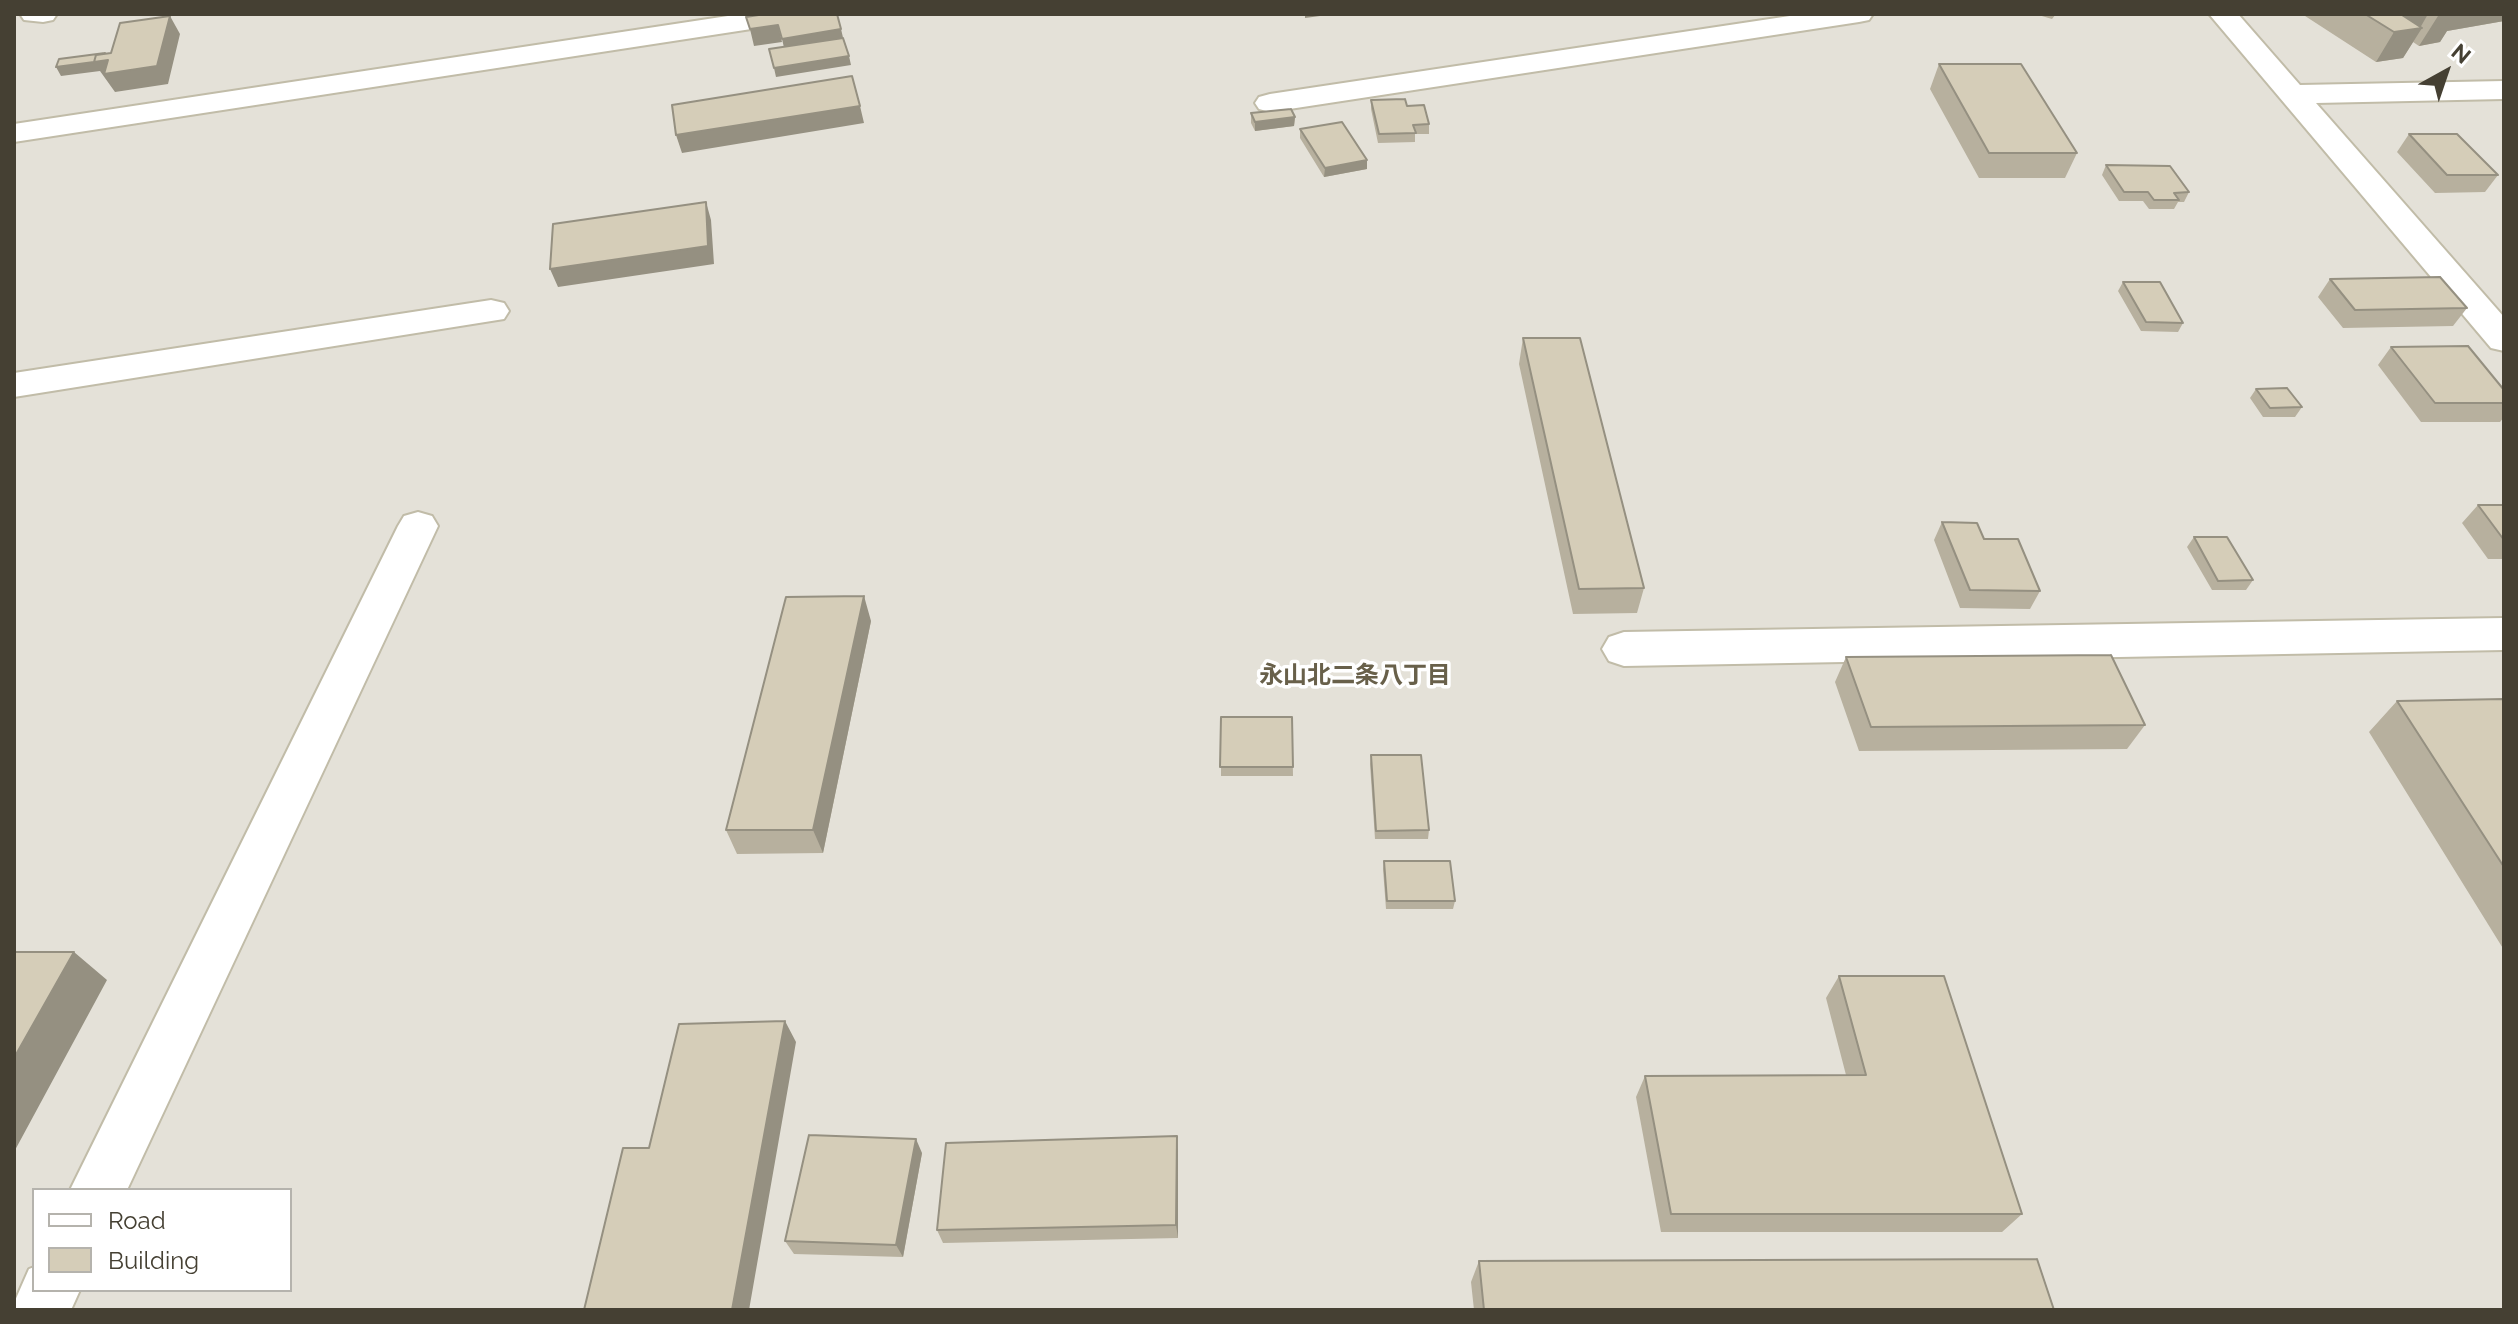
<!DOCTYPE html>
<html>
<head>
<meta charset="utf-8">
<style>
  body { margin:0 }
  #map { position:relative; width:2518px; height:1324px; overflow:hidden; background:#f3f0e3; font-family:Raleway,sans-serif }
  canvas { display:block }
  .frame { position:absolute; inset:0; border:16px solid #454033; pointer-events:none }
  .legend { position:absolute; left:32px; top:1188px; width:260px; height:104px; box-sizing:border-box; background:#fff; border:2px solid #b5b3ad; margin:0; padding:10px 14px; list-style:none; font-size:24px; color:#454033 }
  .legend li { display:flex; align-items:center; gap:16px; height:40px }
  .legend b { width:40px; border:2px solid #b5b3ad }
  .north { position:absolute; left:2406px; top:32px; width:80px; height:80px; -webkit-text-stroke:6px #fff; paint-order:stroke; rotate:40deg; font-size:22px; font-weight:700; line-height:32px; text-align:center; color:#454033 }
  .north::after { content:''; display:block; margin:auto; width:28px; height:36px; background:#454033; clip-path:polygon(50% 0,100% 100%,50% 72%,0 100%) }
</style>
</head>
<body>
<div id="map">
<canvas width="2518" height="1324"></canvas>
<div class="frame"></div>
<ul class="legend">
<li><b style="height:10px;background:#fff"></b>Road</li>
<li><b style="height:22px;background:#d5cdb8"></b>Building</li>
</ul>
<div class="north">N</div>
</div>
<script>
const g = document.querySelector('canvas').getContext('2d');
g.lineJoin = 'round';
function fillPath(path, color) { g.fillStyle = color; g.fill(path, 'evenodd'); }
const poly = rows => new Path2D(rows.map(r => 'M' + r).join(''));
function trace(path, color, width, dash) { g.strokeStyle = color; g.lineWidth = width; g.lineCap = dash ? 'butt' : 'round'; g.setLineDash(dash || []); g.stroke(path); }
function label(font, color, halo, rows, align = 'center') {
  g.font = font + ' Raleway,"Noto Sans JP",sans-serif'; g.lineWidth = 7; g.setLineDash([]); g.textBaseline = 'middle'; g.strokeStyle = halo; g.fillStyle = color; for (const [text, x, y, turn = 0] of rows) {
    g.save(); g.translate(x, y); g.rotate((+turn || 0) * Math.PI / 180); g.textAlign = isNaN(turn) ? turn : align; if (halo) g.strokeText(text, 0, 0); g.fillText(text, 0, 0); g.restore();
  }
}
fillPath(poly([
  [14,14,2504,14,2504,1310,14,1310],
  [34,1190,290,1190,290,1290,34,1290]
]), '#e4e1d8');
const minor = poly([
  [20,14,57,14,53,20,43,22,24,20,20,14],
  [741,14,811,14,807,20,797,22,14,142,14,124,741,14],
  [1803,14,1873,14,1869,20,1859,22,1270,112,1259,109,1255,103,1259,97,1270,94,1803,14],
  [2209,14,2238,14,2300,85,2504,81,2504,99,2316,103,2504,317,2504,351,2491,348,2209,14],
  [491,300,504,303,509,311,504,319,14,397,14,373,491,300],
  [418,512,432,516,438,526,127,1190,70,1190,398,526,404,516,418,512],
  [2504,618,2504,650,1624,666,1609,661,1602,649,1609,637,1624,632,2504,618],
  [34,1267,34,1290,80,1290,71,1310,14,1310,14,1303,29,1269,34,1267]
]);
trace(minor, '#c1bca8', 4);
fillPath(minor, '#fff');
fillPath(poly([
  [2035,14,2056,14,2052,19],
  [2302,14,2504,14,2504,21,2447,31,2440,42,2419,46,2413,42,2403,58,2376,62],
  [1939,64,2077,153,2065,178,1979,178,1930,89],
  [1371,100,1407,106,1429,124,1429,134,1415,134,1415,142,1378,143,1371,109],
  [1251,113,1295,117,1294,126,1255,131,1251,123],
  [1300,129,1367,169,1324,177,1300,138],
  [2409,134,2498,175,2485,192,2435,193,2397,152],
  [2106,165,2189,192,2184,202,2178,202,2174,209,2149,209,2143,201,2119,201,2102,175],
  [2330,279,2467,308,2453,326,2343,328,2318,297],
  [2123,282,2183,323,2178,332,2141,331,2118,291],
  [1523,338,1644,588,1637,613,1573,614,1519,364],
  [2391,347,2504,390,2504,417,2500,422,2421,422,2378,365],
  [2256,389,2302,407,2295,417,2263,417,2250,398],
  [2478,505,2504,505,2504,559,2488,559,2462,523],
  [1942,522,1984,539,2040,591,2030,609,1960,608,1934,540],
  [2194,537,2253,580,2246,590,2212,590,2187,547],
  [871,621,823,853,737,854,726,830],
  [1846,657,2145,725,2127,749,1859,751,1835,682],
  [2504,699,2504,950,2369,732,2397,701],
  [1221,717,1292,717,1293,776,1221,776],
  [1371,755,1429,830,1428,839,1375,839,1370,764],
  [1384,861,1455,901,1453,909,1386,909,1383,869],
  [1839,976,2022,1214,2002,1232,1661,1232,1636,1097,1645,1076,1846,1075,1826,998],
  [1178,1150,1178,1238,943,1243,937,1230],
  [922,1153,903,1257,794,1254,785,1241],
  [1479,1261,2054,1310,1474,1310,1471,1282]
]), '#b7b09e');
fillPath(poly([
  [1305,14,1335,14,1305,18],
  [2410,14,2428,14,2420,28,2422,28,2403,58,2376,62,2394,32,2402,15],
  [2440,14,2504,14,2504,21,2447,31,2440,42,2419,46,2438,16],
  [170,16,180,34,168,84,115,92,100,71,61,76,56,67,105,53,157,66],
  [778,25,782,42,754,46,750,29],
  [841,29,845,46,786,56,782,39],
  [849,56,851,65,776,77,774,68],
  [860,106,864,123,682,153,676,135],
  [1295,117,1294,126,1255,131,1255,122],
  [1367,160,1367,169,1324,177,1325,168],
  [706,202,711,220,714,264,558,287,550,269],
  [864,596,871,621,823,853,813,830],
  [74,952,107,980,14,1152,14,1058],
  [785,1021,796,1042,749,1310,732,1310],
  [1177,1136,1178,1150,1178,1238,1176,1225],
  [916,1139,922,1153,903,1257,896,1245]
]), '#959081');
const building = poly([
  [765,14,837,14,841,29,782,39,778,25,750,29,746,17,765,14],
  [2365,14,2410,14,2402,15,2422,28,2394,32,2365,14],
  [170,16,157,66,104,74,108,60,94,62,96,55,111,53,120,23,170,16],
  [843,38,849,56,774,68,769,49,843,38],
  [105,53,96,55,94,62,56,67,59,59,105,53],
  [1939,64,2021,64,2077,153,1989,153,1939,64],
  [852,76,860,106,676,135,672,105,852,76],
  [1405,99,1407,106,1424,105,1429,124,1413,125,1416,133,1379,134,1371,100,1405,99],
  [1291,109,1295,117,1255,122,1251,113,1291,109],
  [1342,122,1367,160,1325,168,1300,129,1342,122],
  [2409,134,2457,134,2498,175,2447,175,2409,134],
  [2106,165,2170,166,2189,192,2174,193,2179,200,2154,200,2148,192,2124,192,2106,165],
  [706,202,708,246,550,269,553,224,706,202],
  [2440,277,2467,308,2355,310,2330,279,2440,277],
  [2123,282,2160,282,2183,323,2146,322,2123,282],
  [1523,338,1580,338,1644,588,1579,589,1523,338],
  [2468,346,2504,390,2504,403,2435,403,2391,347,2468,346],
  [2287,388,2302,407,2270,408,2256,389,2287,388],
  [2478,505,2504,505,2504,540,2478,505],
  [1942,522,1977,523,1984,539,2018,539,2040,591,1970,590,1942,522],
  [2194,537,2227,537,2253,580,2218,581,2194,537],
  [864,596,813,830,726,830,786,597,864,596],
  [2111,655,2145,725,1871,727,1846,657,2111,655],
  [2504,699,2504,867,2397,701,2504,699],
  [1221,717,1292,717,1293,767,1220,767,1221,717],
  [1371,755,1421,755,1429,830,1376,831,1371,755],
  [1384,861,1450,861,1455,901,1387,901,1384,861],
  [14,952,74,952,14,1058,14,952],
  [1839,976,1944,976,2022,1214,1671,1214,1645,1076,1866,1075,1839,976],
  [785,1021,732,1310,584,1310,623,1148,649,1148,679,1024,785,1021],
  [809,1135,916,1139,896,1245,785,1241,809,1135],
  [1177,1136,1176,1225,937,1230,946,1143,1177,1136],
  [2037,1259,2054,1310,1484,1310,1479,1261,2037,1259]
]);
fillPath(building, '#d5cdb8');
trace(building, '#959081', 2);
label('bold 24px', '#68604a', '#fff', [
  ["永山北二条八丁目",1355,676]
]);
</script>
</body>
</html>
